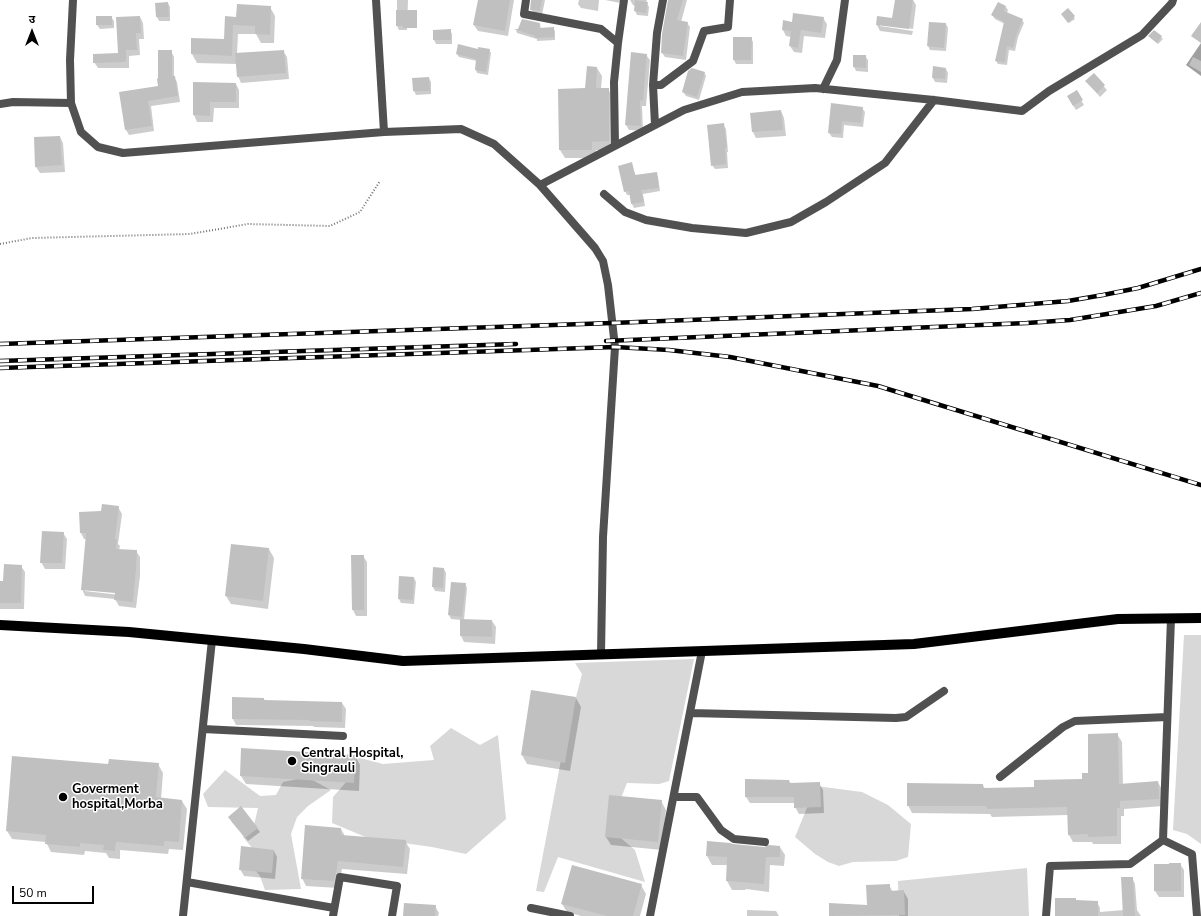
<!DOCTYPE html>
<html>
<head>
<meta charset="utf-8">
<style>
  body { margin:0 }
  #map { position:relative; width:1201px; height:916px; overflow:hidden; background:#fff; font-family:"Nunito Sans","Noto Sans Devanagari",sans-serif }
  canvas { display:block }
  .north { position:absolute; left:12px; top:12px; width:40px; height:40px; -webkit-text-stroke:3px #fff; paint-order:stroke; rotate:0deg; font-size:11px; font-weight:700; line-height:16px; text-align:center; color:#000 }
  .north::after { content:''; display:block; margin:auto; width:14px; height:18px; background:#000; clip-path:polygon(50% 0,100% 100%,50% 72%,0 100%) }
  .scale { position:absolute; left:12px; top:886px; width:82px; height:18px; box-sizing:border-box; border:2px solid #000; border-top:0; padding-left:5px; font-size:12px; line-height:14px; white-space:nowrap; color:#000; -webkit-text-stroke:3px #fff; paint-order:stroke }
</style>
</head>
<body>
<div id="map">
<canvas width="1201" height="916"></canvas>
<div class="north">उ</div>
<div class="scale">50 m</div>
</div>
<script>
const g = document.querySelector('canvas').getContext('2d');
g.lineJoin = 'round';
function fillPath(path, color) { g.fillStyle = color; g.fill(path, 'evenodd'); }
const poly = rows => new Path2D(rows.map(r => 'M' + r).join(''));
function trace(path, color, width, dash) { g.strokeStyle = color; g.lineWidth = width; g.lineCap = dash ? 'butt' : 'round'; g.setLineDash(dash || []); g.stroke(path); }
function label(font, color, halo, rows, align = 'center') {
  g.font = font + ' "Nunito Sans",sans-serif'; g.lineWidth = 3; g.setLineDash([]); g.textBaseline = 'middle'; g.strokeStyle = halo; g.fillStyle = color; for (const [text, x, y, turn = 0] of rows) {
    g.save(); g.translate(x, y); g.rotate((+turn || 0) * Math.PI / 180); g.textAlign = isNaN(turn) ? turn : align; if (halo) g.strokeText(text, 0, 0); g.fillText(text, 0, 0); g.restore();
  }
}
fillPath(poly([
  [1184,635,1201,635,1201,844,1187,834,1173,830],
  [694,659,669,781,659,784,627,783,609,828,635,850,645,882,558,857,544,892,536,891,564,744,582,674,575,663],
  [451,728,480,745,498,735,506,819,466,854,432,847,368,838,332,823,333,797,347,781,349,755,383,764,434,760,430,746],
  [225,770,260,796,276,795,283,782,307,777,331,790,308,806,297,817,291,834,301,889,265,890,260,876,244,857,258,855,243,837,254,825,258,808,208,807,203,794],
  [816,786,862,792,888,805,911,824,908,857,896,861,853,862,839,866,828,862,815,854,795,837],
  [1027,868,1029,916,899,916,898,881]
]), '#d8d8d8');
fillPath(poly([
  [1201,43,1201,76,1186,65]
]), '#9f9f9f');
fillPath(poly([
  [397,0,408,0,407,30,399,30,397,26],
  [479,0,514,0,508,36,478,31,474,25],
  [533,0,545,0,542,15,534,13,531,9],
  [579,0,599,0,598,11,581,8,578,4],
  [605,0,623,0,621,3],
  [630,0,647,0,646,2,649,7,648,16,637,15,635,11,635,6,633,5],
  [669,0,687,0,681,22,687,23,690,27,686,60,665,57,662,53],
  [896,0,913,0,916,5,913,29,880,24,880,26,913,31,912,35,880,31,877,25,893,19],
  [168,3,170,7,170,21,159,21,157,17,156,4],
  [270,7,275,16,274,43,261,43,256,34,238,34,237,54,283,51,287,57,289,79,241,83,238,76,237,64,197,63,192,54,192,39,225,40,226,18,237,18],
  [1006,7,1008,10,1007,13,1022,20,1024,23,1018,37,1015,51,1009,50,1007,65,998,64,996,61,1005,24,995,19,992,15],
  [1068,9,1075,19,1069,23,1063,15],
  [111,17,114,21,114,28,100,29,97,25],
  [140,17,143,23,144,39,139,39,140,55,129,56,129,68,98,68,94,62,119,54],
  [823,18,827,24,825,38,804,36,802,53,794,52,790,46,791,37,786,36,783,30,793,23],
  [540,24,541,29,553,28,555,31,555,40,537,41,537,39,517,33,516,30],
  [946,24,948,28,946,51,930,50,928,46],
  [450,30,452,34,452,44,436,44,434,40,434,31],
  [1155,31,1163,39,1158,44,1151,38],
  [751,38,753,42,753,64,736,64,734,60],
  [479,50,489,50,491,53,488,75,477,73,476,70,477,61,459,57,457,54],
  [171,51,174,57,174,77,177,82,180,102,151,106,154,131,129,135,126,130,159,87],
  [646,55,650,60,646,106,642,106,643,131,629,130,626,125],
  [854,56,865,56,868,60,868,72,856,71,854,67],
  [597,68,602,76,601,89,608,89,613,97,614,150,596,150,596,158,565,158,560,150,559,90,586,89],
  [946,69,948,73,947,83,935,82,933,78],
  [704,72,706,76,699,100,686,96,683,92],
  [1094,75,1107,90,1100,97,1087,82],
  [429,78,431,82,431,94,416,95,414,91],
  [194,83,236,84,239,90,239,108,214,108,213,122,197,122,194,115],
  [1076,92,1084,105,1076,110,1068,97],
  [832,104,862,108,865,112,863,127,844,125,843,138,832,137,829,133],
  [781,111,784,118,786,136,756,138,753,132,751,114],
  [723,125,726,129,728,152,727,152,728,168,715,169,712,165],
  [60,137,63,143,65,172,40,173,36,167],
  [631,163,636,176,656,173,658,177,660,191,643,194,645,206,634,208,632,204,630,195,627,195,625,191],
  [118,507,122,514,118,544,120,546,119,550,136,551,140,557,140,576,136,608,119,606,115,599,85,596,82,589,87,539,84,539,81,533,102,512],
  [85,589,120,593,120,595,85,591],
  [63,533,67,539,65,569,45,569,41,562],
  [269,549,274,558,268,609,231,604,226,596],
  [352,556,363,556,367,562,367,616,356,616,353,610],
  [21,566,25,572,24,609,0,609,0,582,4,582],
  [434,568,444,569,446,573,445,592,435,591,433,587],
  [414,578,416,582,414,604,401,603,399,599],
  [452,583,465,584,467,588,464,620,492,621,496,627,495,644,464,642,461,636,461,620,451,619,449,615],
  [576,698,581,707,570,771,527,764,522,755],
  [264,699,265,701,342,703,346,709,345,728,314,727,313,726,236,725,233,719],
  [1117,734,1122,742,1123,785,1158,782,1162,790,1163,806,1124,809,1124,816,1121,816,1121,844,1093,844,1092,842,1073,842,1069,835,1068,815,992,817,990,814,912,813,908,805,983,785,985,789,1035,788,1083,780,1089,774],
  [355,756,360,765,359,791,246,784,241,776],
  [158,764,163,773,161,799,182,801,187,809,183,850,169,849,168,854,120,850,120,859,109,858,106,853,85,851,84,855,51,852,46,842,12,839,7,831,109,765],
  [789,780,791,784,819,783,823,790,824,813,799,814,795,807,795,803,750,803,746,797],
  [661,801,666,810,662,850,611,845,606,837],
  [231,821,257,828,260,832,248,841],
  [341,829,345,836,405,841,410,849,407,874,342,869,338,888,306,886,302,878],
  [780,847,785,855,784,866,770,865,769,892,746,889,745,890,732,890,727,881,728,865,712,865,707,856],
  [274,851,277,857,275,879,244,876,240,869],
  [1180,864,1184,870,1184,897,1159,897,1155,891],
  [1132,878,1135,884,1137,910,1141,916,1056,916,1077,901,1097,902,1100,908,1100,912,1124,910],
  [641,885,646,894,640,916,581,916,567,912,562,904],
  [889,885,893,892,904,892,908,899,908,916,830,916,830,904,868,906],
  [435,906,439,913,438,916,404,916],
  [747,910,776,911,779,916,747,916]
]), '#0003');
fillPath(poly([
  [478,0,510,0,505,31,473,25],
  [531,0,542,0,540,11,530,10],
  [635,0,648,2,646,13,634,11],
  [668,0,683,0,677,20,688,22,683,56,661,53,662,34],
  [895,0,913,0,909,29,876,25,877,16,892,18],
  [168,2,169,17,156,17,155,3],
  [998,2,1006,6,1004,11,1023,19,1017,33,1013,48,1007,46,1005,62,995,61,1004,22,991,15],
  [237,4,271,6,270,35,255,34,255,26,233,25,232,56,191,54,191,38,224,39,225,16,236,17],
  [1068,8,1075,16,1068,23,1061,14],
  [396,10,417,10,417,28,403,28,403,26,396,26],
  [793,13,824,17,821,33,801,30,798,48,789,46,791,31,782,30,783,20,792,22],
  [96,16,112,16,112,25,96,25],
  [140,16,141,33,136,33,137,50,126,50,126,62,93,63,93,54,118,53,116,17],
  [522,19,540,23,539,28,554,27,554,37,535,38,535,36,514,29,518,29],
  [929,22,946,23,944,48,927,46],
  [1201,22,1201,43,1191,36],
  [451,29,451,40,433,40,433,30],
  [1154,30,1162,36,1157,43,1148,36],
  [733,37,752,37,751,60,733,60],
  [458,44,478,49,478,47,490,49,486,72,475,70,476,59,456,54],
  [158,50,172,50,172,76,175,76,178,96,148,101,152,126,125,130,119,92,158,86,157,79,158,78],
  [284,50,286,73,237,77,235,53],
  [631,52,647,54,643,101,640,100,641,126,625,125],
  [853,55,866,55,866,68,853,67],
  [1193,57,1201,61,1201,72,1189,65],
  [587,66,597,67,596,88,609,88,609,141,592,142,592,150,559,150,558,89,585,88],
  [933,66,946,68,945,79,932,78],
  [692,68,705,72,697,97,682,92,688,71],
  [1094,73,1105,85,1097,93,1085,81],
  [429,77,430,91,413,91,412,78],
  [193,82,236,83,236,102,210,102,210,116,193,115],
  [1077,90,1083,100,1073,106,1067,96],
  [831,103,863,107,861,123,842,121,841,134,828,133],
  [781,110,783,130,752,132,750,113],
  [724,123,727,148,725,148,726,164,711,166,707,125],
  [60,136,62,165,35,167,34,137],
  [632,162,635,175,657,172,659,188,641,190,644,202,631,204,629,191,624,192,618,166],
  [102,504,119,506,115,539,117,539,116,549,137,550,136,569,133,602,114,600,115,593,81,590,86,533,80,533,79,512,101,511],
  [42,531,64,532,62,563,40,563],
  [231,544,269,548,263,601,225,596],
  [351,555,364,555,364,610,352,610],
  [4,564,22,565,21,603,0,603,0,581,3,581],
  [433,567,444,568,443,588,432,587],
  [399,576,414,577,413,600,398,599],
  [451,582,466,583,462,617,448,615],
  [460,619,492,620,492,637,460,636],
  [531,690,576,697,565,763,521,755],
  [232,697,264,698,264,700,342,702,342,722,309,721,309,720,232,719],
  [1118,733,1119,784,1158,781,1159,794,1159,799,1120,801,1120,808,1117,808,1117,836,1088,837,1088,834,1068,835,1067,807,987,809,986,806,907,806,907,783,983,784,983,788,1034,787,1034,780,1082,779,1082,773,1088,773,1088,734],
  [241,748,356,755,354,783,240,776],
  [12,756,108,764,109,759,159,763,156,797,182,800,179,842,164,841,164,846,116,842,115,851,103,850,104,845,80,843,80,847,45,844,46,835,6,831],
  [745,779,789,780,789,783,820,782,821,807,794,808,794,797,745,797],
  [609,795,662,800,658,842,605,837],
  [241,806,258,828,245,838,228,817],
  [305,825,341,828,341,835,406,840,403,867,338,861,336,873,334,881,301,879],
  [707,841,730,843,733,844,764,847,769,845,780,846,780,857,766,857,764,884,726,881,727,857,706,856],
  [241,846,274,850,272,873,239,870],
  [1169,863,1181,863,1181,891,1154,891,1154,864,1169,864],
  [572,865,642,884,633,916,607,916,561,904],
  [1121,877,1133,877,1135,916,1123,916],
  [890,884,890,891,904,890,905,915,829,916,829,903,867,905,866,885],
  [1055,898,1076,898,1076,900,1098,901,1098,916,1055,916],
  [404,903,436,905,435,916,403,916]
]), '#c0c0c0');
trace(poly([
  [0,244,32,238,190,234,248,224,330,226,360,212,380,181]
]), '#737373', 2, [1, 2]);
trace(poly([
  [73,0,70,60,71,103,81,132,98,147,123,153,384,132,461,129,494,144,540,185,595,248,603,261,608,285,615,347,603,537,601,654],
  [376,0,384,132],
  [526,0,524,14,601,29,618,43,624,0],
  [653,85,661,85,693,61,704,31,728,27,730,0],
  [823,89,837,60,845,0],
  [0,104,13,102,71,103],
  [655,125,653,85,657,33,663,0],
  [615,145,614,82,618,43],
  [540,185,684,110,742,92,815,88,934,100,1022,111,1049,91,1142,35,1172,3,1173,0],
  [604,194,625,212,646,220,692,228,746,233,791,222,826,202,885,163,934,100],
  [1171,618,1163,840,1192,854,1197,916],
  [690,713,896,718,906,717,944,691],
  [203,729,343,736],
  [1000,777,1063,727,1075,721,1167,717],
  [674,797,697,797,721,830,734,839,765,842],
  [187,882,334,908],
  [531,908,570,916],
  [183,916,212,640],
  [333,916,340,877,397,886,392,916],
  [650,916,702,651],
  [1046,916,1050,866,1130,864,1163,840]
]), '#515151', 8);
trace(poly([
  [0,625,129,632,304,649,403,661,914,644,1118,619,1201,618]
]), '#000', 10);
const rail = poly([
  [606,341,1027,323,1070,320,1156,306,1201,293],
  [0,344,612,323,972,309,1068,301,1103,295,1138,288,1201,269],
  [0,361,516,344],
  [0,368,615,347,669,350,730,357,878,386,1201,485]
]);
trace(rail, '#000', 4.5);
trace(rail, '#fff', 3, [9]);
for (const [x, y, r, color] of [
  [292,761,5,"#000"],
  [63,797,5,"#000"]
]) { const dot = new Path2D(); dot.arc(x, y, r, 0, 2 * Math.PI); g.fillStyle = color; g.fill(dot); trace(dot, '#fff', 1.5); }
label('bold 13px', '#000', '#fff', [
  ["Central Hospital,",301,754],
  ["Singrauli",301,769],
  ["Goverment",72,790],
  ["hospital,Morba",72,805]
], 'left');
</script>
</body>
</html>
